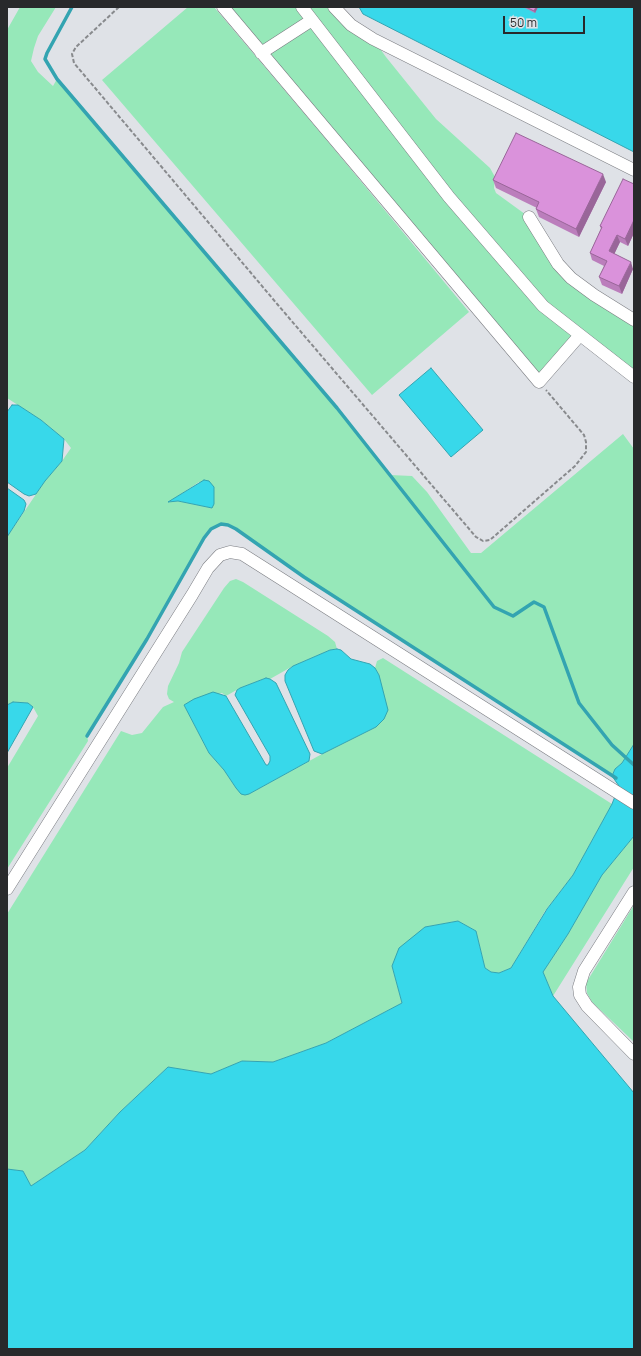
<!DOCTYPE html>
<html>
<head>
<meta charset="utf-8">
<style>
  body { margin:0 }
  #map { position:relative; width:641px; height:1356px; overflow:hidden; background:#dfe2e7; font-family:Manrope,sans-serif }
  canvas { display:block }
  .frame { position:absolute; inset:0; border:8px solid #28292b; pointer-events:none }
  .scale { position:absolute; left:503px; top:16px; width:82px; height:18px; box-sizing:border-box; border:2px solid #28292b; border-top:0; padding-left:5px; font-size:12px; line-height:14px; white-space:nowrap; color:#28292b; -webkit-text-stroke:3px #dfe2e7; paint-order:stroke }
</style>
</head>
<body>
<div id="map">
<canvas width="641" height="1356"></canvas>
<div class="frame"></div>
<div class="scale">50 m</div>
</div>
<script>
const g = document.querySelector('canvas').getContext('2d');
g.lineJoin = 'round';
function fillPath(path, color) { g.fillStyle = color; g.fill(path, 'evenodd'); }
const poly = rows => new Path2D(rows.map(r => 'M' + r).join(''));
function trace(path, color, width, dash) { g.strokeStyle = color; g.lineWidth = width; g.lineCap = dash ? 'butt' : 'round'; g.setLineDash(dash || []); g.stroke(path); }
fillPath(poly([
  [20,7,56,7,38,36,34,48,31,61,38,72,53,86,57,79,337,408,390,475,412,476,427,492,471,553,481,553,623,434,634,449,634,744,622,763,615,769,612,776,304,577,236,529,228,525,221,524,211,529,204,538,147,639,87,735,88,741,7,869,7,768,38,716,33,707,28,703,13,702,7,705,7,537,45,481,62,461,71,448,64,439,41,420,7,398,7,30],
  [199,482,212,508,178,501,169,502],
  [188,7,214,7,325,138,469,312,372,395,102,80],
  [223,7,334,7,373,39,386,57,436,119,490,168,495,177,494,188,496,193,529,217,558,264,634,320,634,377,580,335,539,382],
  [236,579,243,582,328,636,335,642,337,649,330,650,293,666,270,679,266,678,240,688,226,696,222,693,184,705,209,753,224,770,236,788,249,794,322,754,376,727,379,675,375,668,377,661,383,658,612,804,573,875,545,911,511,968,499,973,491,972,485,968,476,931,458,921,425,927,392,966,402,1003,326,1043,273,1062,242,1061,211,1074,168,1067,120,1112,85,1150,31,1186,23,1171,7,1169,7,914,121,731,132,735,142,733,163,707,174,702,169,699,167,694,168,686,179,663,182,652,224,588,230,581],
  [634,836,634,867,553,996,543,972,568,934,602,875],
  [634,905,634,1042,592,1002,587,993,586,983]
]), '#96e8b9');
const water = poly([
  [359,7,634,7,634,152,363,14,359,7],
  [431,368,483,430,451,457,399,395,431,368],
  [12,405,18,405,41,420,64,439,62,461,45,481,36,494,29,496,24,494,7,482,7,412,12,405],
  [204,480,209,481,214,487,214,504,212,508,178,501,168,502,204,480],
  [7,488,24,500,26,504,24,511,7,537,7,488],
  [337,649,341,650,351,659,370,664,375,668,379,675,388,710,384,719,376,727,322,754,314,751,285,681,285,675,288,670,293,666,330,650,337,649],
  [266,678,270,679,276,683,310,754,309,761,249,794,245,795,241,794,236,788,224,770,209,753,184,705,194,699,213,692,226,696,266,765,268,765,270,761,270,756,235,695,237,690,240,688,266,678],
  [13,702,28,703,33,707,7,753,7,705,13,702],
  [634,744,634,836,602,875,568,934,543,972,553,996,634,1093,634,1349,7,1349,7,1169,23,1171,31,1186,85,1150,120,1112,168,1067,211,1074,242,1061,273,1062,326,1043,402,1003,392,966,399,948,425,927,458,921,476,931,485,968,491,972,499,973,511,968,547,909,573,875,612,804,619,786,612,776,615,769,622,763,634,744]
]);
fillPath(water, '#38d8ea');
trace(water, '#33a4b1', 1);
trace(poly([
  [72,7,47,53,45,59,57,79,337,408,494,607,513,616,534,602,544,607,579,703,612,745,634,765],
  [87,736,147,639,204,538,211,529,221,524,228,525,236,529,304,577,616,778]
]), '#33a4b1', 3.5);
const minor = poly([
  [223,7,539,382,580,335],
  [302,7,449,197,543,306,634,377],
  [334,7,351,25,373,39,634,170],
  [261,53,312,20],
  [529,217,558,264,571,278,594,295,634,320],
  [7,889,192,595,208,568,220,555,230,552,242,554,283,580,634,803],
  [634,892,584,971,579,987,580,995,587,1006,634,1054]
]);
trace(minor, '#7b7d82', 13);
trace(poly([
  [119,7,76,47,72,54,74,63,278,305,476,537,483,541,490,540,575,466,586,452,586,442,584,435,546,390]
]), '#888a8d', 2, [4, 2]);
trace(minor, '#fff', 12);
fillPath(poly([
  [523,7,538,7,535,13],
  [493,180,606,182,579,237,539,217,536,209,537,208,496,188],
  [634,184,634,233,628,246,620,242,614,254,633,269,622,294,602,285,599,277,604,266,592,260,590,253,601,229,600,226]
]), '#bb7ebc');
fillPath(poly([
  [536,7,538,7,535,13,534,11],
  [603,174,606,182,579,237,576,229],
  [634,220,634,233,628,246,625,239],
  [617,235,620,242,612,259,609,251],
  [631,262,633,269,622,294,619,286]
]), '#969');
const building = poly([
  [526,7,536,7,534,11,526,7],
  [516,133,603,174,576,229,536,209,539,202,493,180,516,133],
  [623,179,634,184,634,220,625,239,617,235,609,251,631,262,619,286,599,277,607,261,590,253,602,227,600,226,623,179]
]);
fillPath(building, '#da92db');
trace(building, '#969', 1);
</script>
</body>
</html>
